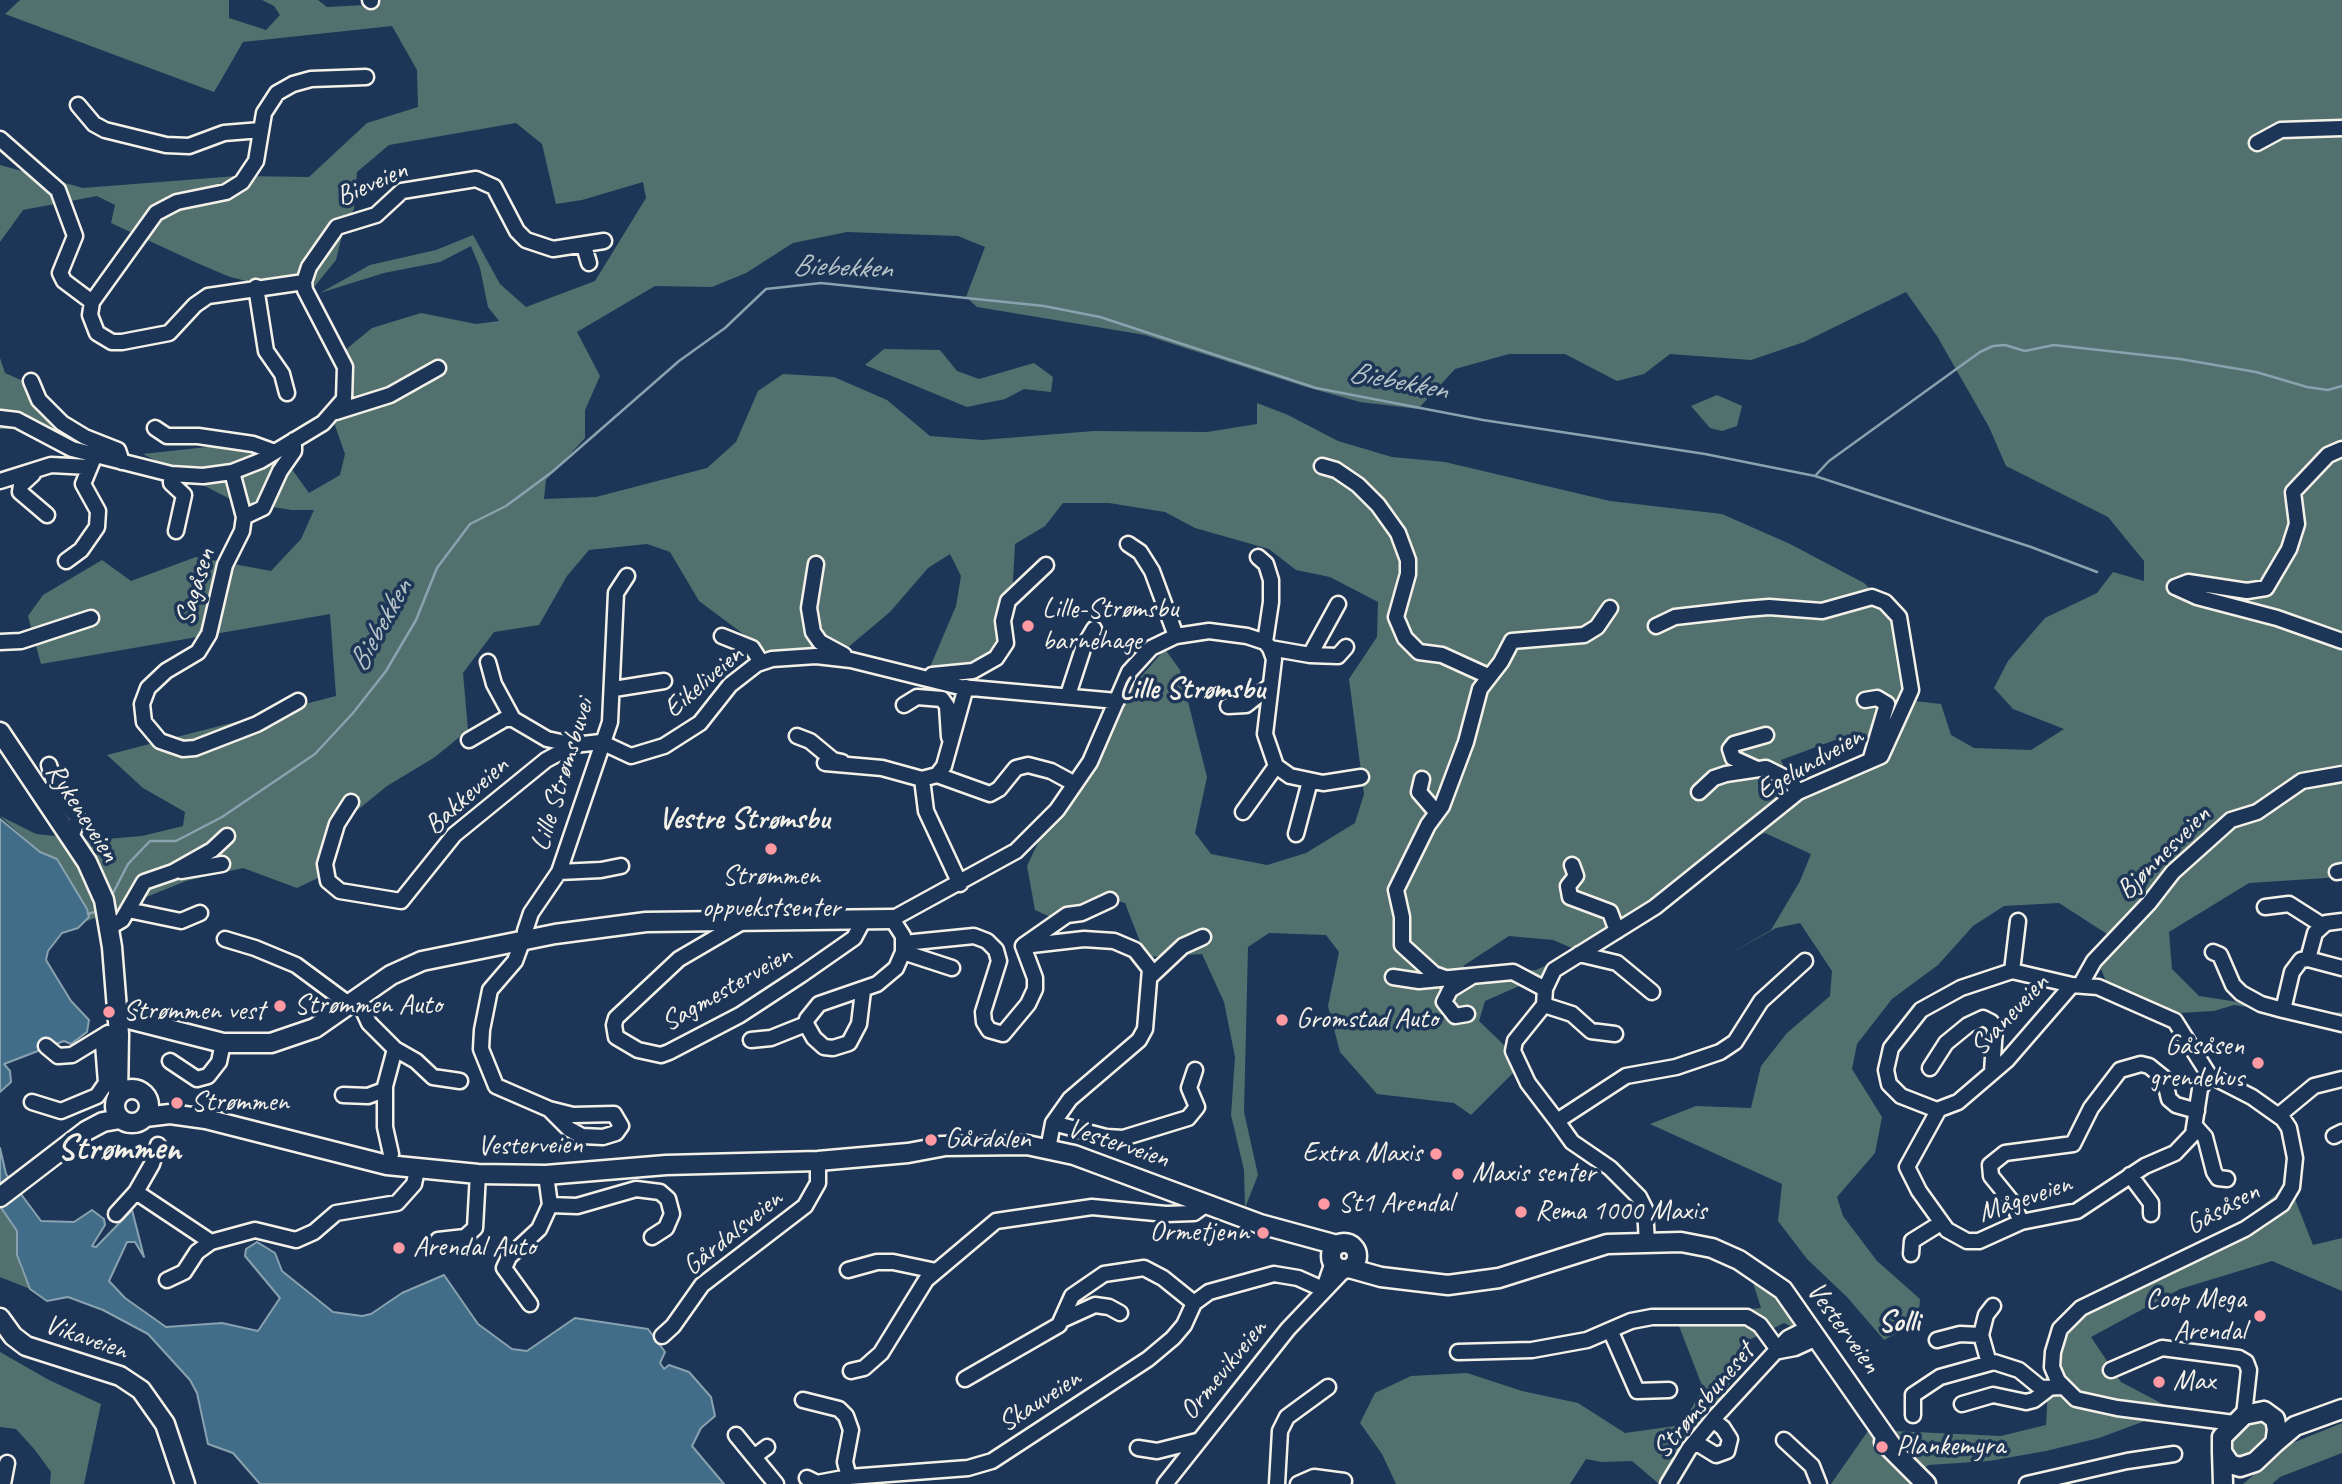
<!DOCTYPE html>
<html>
<head>
<meta charset="utf-8">
<style>
  body { margin:0 }
  canvas { display:block; background:#1d3557 }
</style>
</head>
<body>
<canvas width="2342" height="1484"></canvas>
<script>
const g = document.querySelector('canvas').getContext('2d');
g.lineJoin = 'round';
function fillPath(path, color) { g.fillStyle = color; g.fill(path, 'evenodd'); }
const poly = rows => new Path2D(rows.map(r => 'M' + r).join(''));
function trace(path, color, width, dash) { g.strokeStyle = color; g.lineWidth = width; g.lineCap = dash ? 'butt' : 'round'; g.setLineDash(dash || []); g.stroke(path); }
function label(font, color, halo, rows, align = 'center') {
  g.font = font + ' Caveat,sans-serif'; g.lineWidth = 7; g.setLineDash([]); g.textBaseline = 'middle'; g.strokeStyle = halo; g.fillStyle = color; for (const [text, x, y, turn = 0] of rows) {
    g.save(); g.translate(x, y); g.rotate((+turn || 0) * Math.PI / 180); g.textAlign = isNaN(turn) ? turn : align; if (halo) g.strokeText(text, 0, 0); g.fillText(text, 0, 0); g.restore();
  }
}
fillPath(poly([
  [20,0,229,0,229,18,266,30,280,15,274,6,262,0,318,0,327,7,364,5,362,0,2342,0,2342,877,2249,883,2169,932,2172,969,2199,996,2316,1014,2342,1012,2342,1016,2291,1013,2234,1005,2214,1011,2161,1014,2109,988,2100,967,2107,934,2059,903,2004,906,1973,926,1938,965,1892,999,1857,1044,1852,1069,1882,1117,1875,1153,1837,1197,1843,1216,1877,1261,1920,1299,1918,1322,1884,1340,1847,1297,1807,1259,1778,1221,1782,1184,1650,1124,1696,1106,1751,1108,1761,1066,1787,1033,1830,996,1832,971,1800,923,1776,928,1725,956,1771,930,1800,881,1811,854,1765,833,1735,845,1604,943,1610,946,1485,1001,1479,1021,1506,1047,1518,1068,1471,1115,1454,1103,1377,1094,1340,1052,1328,1006,1339,952,1326,935,1269,933,1248,947,1244,1112,1258,1175,1245,1208,1244,1170,1231,1115,1235,1057,1224,1002,1202,954,1146,957,1125,903,1111,899,1059,921,1035,910,1027,866,1044,830,1107,739,1132,687,1165,649,1180,670,1207,777,1195,833,1211,854,1267,865,1306,853,1355,823,1364,794,1349,679,1377,637,1378,602,1330,577,1296,570,1269,549,1195,528,1165,512,1109,503,1063,503,1045,526,1015,544,1010,635,993,669,950,684,925,679,956,606,961,576,950,554,928,568,890,612,846,649,838,664,782,663,699,601,670,552,647,544,589,550,567,576,539,625,494,632,463,673,468,730,435,757,387,786,344,821,324,875,297,888,243,868,186,881,82,923,89,917,58,859,40,852,0,816,36,834,94,840,142,836,183,826,185,812,143,788,107,755,336,696,330,614,41,664,28,616,43,595,102,560,131,581,196,557,271,571,301,539,314,510,291,510,232,500,143,454,271,440,309,493,340,475,345,454,331,414,344,351,372,328,421,313,476,324,499,321,488,307,480,268,471,246,440,262,384,273,320,293,370,265,436,250,473,235,500,284,526,307,595,281,646,198,643,182,582,200,556,204,542,144,516,123,389,145,357,172,354,209,344,227,336,260,310,292,295,293,230,277,197,263,111,223,115,205,97,196,23,210,0,242,0,165,83,188,237,176,309,177,367,123,418,107,417,70,392,26,243,42,214,92,5,14],
  [847,232,958,236,985,247,966,297,977,307,1145,335,1306,387,1360,402,1418,409,1455,369,1509,354,1565,354,1617,381,1644,374,1670,354,1751,360,1804,342,1906,292,1937,336,1989,427,2006,466,2108,517,2144,561,2144,581,2113,572,2097,593,2045,618,2008,661,1994,688,2013,709,2064,729,2031,750,1974,748,1951,735,1941,704,1914,701,1905,679,1904,622,1864,583,1790,544,1722,514,1610,501,1445,462,1392,457,1338,441,1288,415,1257,403,1257,424,1207,432,1094,431,982,440,930,436,887,400,834,377,783,374,758,391,736,442,707,468,596,497,544,499,546,480,585,438,585,410,600,376,577,332,655,286,712,287,746,273,793,243],
  [1872,736,1861,760,1805,782,1789,779,1781,760,1835,740],
  [1509,936,1553,940,1579,951,1536,970,1480,974,1463,966],
  [884,349,940,350,957,371,979,379,1034,363,1053,377,1051,392,1024,389,1005,399,967,407,865,365],
  [0,358,5,373,39,388,77,441,21,429,0,429],
  [1717,395,1742,406,1737,426,1722,431,1710,428,1691,406],
  [2289,1184,2313,1245,2342,1238,2342,1291,2272,1261,2180,1289,2091,1337,2121,1382,2174,1410,2099,1438,2046,1451,1989,1461,1928,1465,1918,1474,1927,1484,1831,1484,1868,1431,1812,1336,1784,1323,1747,1341,1725,1394,1664,1484,1659,1484,1632,1461,1602,1462,1586,1459,1570,1484,1396,1484,1382,1454,1360,1423,1375,1393,1411,1376,1467,1373,1522,1391,1578,1403,1625,1433,1682,1425,1703,1388,1677,1321,1704,1314,1761,1308,1748,1267,1766,1268,1867,1404,1894,1431,2001,1436,2046,1425,2049,1368,2061,1322,2246,1219],
  [0,1206,17,1231,20,1266,30,1289,0,1277],
  [0,1352,49,1380,101,1404,84,1484,50,1484,51,1472,35,1450,16,1429,0,1427],
  [2259,1420,2267,1425,2269,1433,2266,1442,2258,1451,2247,1456,2236,1455,2231,1448,2234,1437,2249,1422],
  [2342,1423,2342,1453,2280,1477,2272,1484,2243,1484,2290,1444]
]), '#52706e');
const water = poly([
  [0,819,40,852,57,859,87,909,89,917,78,928,62,933,48,951,46,960,71,1001,89,1020,87,1032,71,1044,64,1041,4,1064,10,1071,11,1082,0,1092,0,819],
  [0,1148,6,1174,41,1221,74,1222,92,1210,104,1219,105,1225,92,1246,96,1247,132,1210,144,1257,135,1242,127,1242,109,1281,125,1298,166,1327,222,1323,258,1331,280,1298,245,1256,246,1249,257,1242,275,1253,282,1271,333,1312,362,1316,371,1314,402,1293,444,1275,478,1324,512,1349,527,1351,575,1318,648,1329,665,1352,660,1363,664,1369,669,1365,689,1372,711,1397,715,1416,701,1428,692,1446,724,1484,260,1484,233,1453,208,1444,197,1393,190,1380,148,1334,103,1310,68,1297,47,1301,30,1289,17,1255,17,1231,0,1206,0,1148]
]);
fillPath(water, '#426d89');
trace(water, '#89a2af', 2);
trace(poly([
  [1815,476,1829,461,1980,352,1993,346,2005,345,2025,351,2054,345,2180,359,2256,372,2307,387,2328,390,2342,386],
  [111,897,128,864,150,841,176,841,222,817,315,754,353,713,386,671,416,620,437,568,470,524,506,506,552,472,679,361,725,328,766,289,821,283,1044,306,1100,317,1316,388,1483,420,1705,454,1815,476,2031,547,2097,572],
  [88,914,95,912]
]), '#89a2af', 2.5);
const minor = poly([
  [370,0,371,1],
  [78,105,94,124,105,130,166,145,189,146,224,133,261,130],
  [0,139,58,190,75,236,60,273,64,281,92,302],
  [2257,143,2281,130,2342,128],
  [584,246,589,263],
  [304,282,208,296,195,305,169,333,122,342,112,342,97,333,90,315,92,302,156,213,177,202,226,192,242,182,256,161,264,113,277,93,293,84,311,79,366,77],
  [256,287,266,351,282,374,287,393],
  [31,381,39,400,62,423,85,437,118,450,122,462],
  [336,412,390,395,438,368],
  [0,418,17,420,72,449,171,474,203,476,232,472,260,461,323,423,344,399,345,367,305,290,304,282,309,267,337,227,376,215,402,191,476,179,494,187,517,231,526,240,553,249,604,241],
  [155,428,167,436,198,436,253,444,275,452],
  [1322,466,1336,470,1358,485,1378,505,1398,533,1408,560,1408,574,1396,617,1405,638,1419,652,1442,655,1488,676],
  [232,472,244,517,242,531,225,565,209,634,198,652,166,671,148,688,142,704,144,722,160,741,183,749,195,748,257,724,298,701],
  [33,474,21,485,20,492,47,515],
  [171,474,171,483,184,495,176,531],
  [0,481,51,465,89,467],
  [244,517,263,508,280,471,294,451,294,440],
  [1128,544,1140,552,1152,571,1176,636],
  [1258,557,1266,564,1271,580,1271,602,1265,642],
  [66,561,81,550,97,527,98,511,83,484,95,455],
  [816,564,809,608,813,632,820,642,844,655],
  [2175,587,2188,582,2247,591,2266,588,2289,549,2297,524,2293,492,2328,455,2342,449],
  [2175,587,2197,597,2277,618,2342,641],
  [722,636,752,648,761,662],
  [0,642,21,641,91,618],
  [1270,648,1274,659,1265,734,1276,766,1290,776,1323,783,1361,777],
  [1310,655,1338,656,1346,647],
  [488,662,494,684,513,719,547,739,574,745],
  [932,675,973,671,996,658,1006,643,1003,621,1008,601,1046,565],
  [614,689,664,681],
  [1068,695,1084,646,1094,629],
  [1865,700,1877,698,1887,704,1871,758],
  [904,705,917,697,942,699,947,706,949,737],
  [1228,706,1246,705,1270,686],
  [797,736,810,741,833,760,842,762],
  [469,740,505,719,513,719],
  [825,763,882,768,922,779],
  [49,765,57,792,78,819,71,837],
  [1755,768,1733,758,1730,749,1734,744,1766,735],
  [937,775,990,794,999,789,1016,768,1028,765,1051,771,1075,784],
  [1422,779,1419,792,1437,813],
  [1699,792,1714,778,1726,774,1766,768,1790,780,1798,792],
  [351,802,337,824,325,864,328,881,340,891,401,901,454,835,546,760,574,745,601,742,631,756,664,746,700,723,730,685,757,664,772,659,816,656,851,660,960,687,1117,701],
  [1243,812,1276,766],
  [1296,834,1310,781],
  [1572,865,1576,876,1568,886,1570,897,1610,912,1617,931],
  [181,871,222,864],
  [559,872,601,870,621,866],
  [2337,872,2342,871],
  [960,884,926,811,922,779,937,775,944,766,966,687],
  [2265,907,2289,904,2322,925],
  [128,910,181,921,200,913],
  [744,921,679,959,616,1018,614,1025,616,1037,638,1050,661,1055,669,1052,740,1015,801,975,854,938,863,921],
  [2342,921,2326,923,2315,933,2308,959,2301,960,2292,972,2283,1010,2342,1024],
  [110,927,122,920,144,882,173,872,212,850,227,836],
  [225,939,255,948,296,965,350,1005],
  [526,941,525,931,531,913,559,872,610,722,616,593,627,576],
  [522,942,515,961,490,990,482,1030,481,1049,496,1086,549,1109,573,1115,614,1114,621,1126,616,1133,603,1137,582,1136,569,1129,549,1109],
  [904,943,974,936,987,941,996,950,999,961,983,1012,984,1022,989,1030,1003,1034,1028,1004,1035,989,1035,978,1023,946],
  [1024,945,1067,915,1082,913,1110,900],
  [1023,946,1084,939,1114,941,1135,950,1150,969,1145,1029,1139,1040,1070,1099,1053,1123,1048,1149],
  [903,952,952,968],
  [2213,952,2220,955,2233,985,2241,993,2261,1004,2283,1010],
  [1579,954,1617,963,1652,992],
  [2308,959,2342,968],
  [2012,971,2018,921],
  [1150,977,1183,946,1203,937],
  [1393,977,1419,981,1513,972,1545,989],
  [1445,978,1434,974,1402,945,1402,917,1396,890,1428,825,1442,806,1466,742,1480,689,1501,662,1512,641,1584,635,1597,627,1610,608],
  [2081,984,2094,961,2149,903,2173,872,2231,820,2257,812,2302,781,2342,774],
  [2072,985,2007,1060,1958,1102,1937,1110,1901,1096,1889,1084,1886,1070,1891,1048,1921,1010,1961,988,2012,971,2072,985,2098,987,2175,1021,2209,1075,2252,1097,2283,1119,2289,1128,2295,1158,2292,1187,2282,1204,2245,1229,2081,1308,2060,1329,2053,1352,2052,1367,2058,1381,2076,1399,2117,1408,2234,1423],
  [863,991,859,1024,849,1043,833,1048,824,1047,814,1038,806,1024,807,1019,819,1004,877,984,896,968,903,952,903,936,892,919,1016,851,1057,810,1090,762,1129,672,1151,648,1176,636,1209,631,1247,636,1265,642,1270,648,1310,655,1338,604],
  [1544,1005,1572,1014,1591,1031,1615,1034],
  [1467,1014,1455,1016,1444,1002,1450,990,1471,977],
  [751,1040,771,1038,806,1024],
  [46,1046,58,1056,72,1055,108,1033],
  [395,1049,416,1061,433,1077,460,1081],
  [170,1061,197,1079,208,1076,219,1062,223,1043],
  [1930,1068,1946,1043,1968,1025,1983,1018,1991,1022,1995,1028,1992,1072],
  [385,1088,385,1127,391,1154],
  [343,1095,368,1096,384,1090,395,1049,369,1023,358,999],
  [32,1102,61,1111,97,1096,106,1083,103,1044,106,1034],
  [1939,1109,1907,1167,1919,1191,1947,1230,1967,1241,1979,1241,2021,1222,2077,1211,2145,1166,2175,1153,2193,1134,2200,1089,2209,1075],
  [2279,1115,2314,1086,2342,1079],
  [1557,1121,1528,1083,1513,1051,1515,1041,1544,1005,1545,989,1554,970,1655,907,1798,792,1881,756,1911,690,1899,617,1885,602,1872,597,1822,611,1769,607,1745,609,1675,617,1656,626],
  [1053,1123,1106,1137,1123,1138,1188,1118,1197,1107,1189,1088,1195,1070],
  [2196,1127,2205,1137,2214,1172,2218,1178,2227,1179],
  [2334,1136,2342,1132],
  [546,1175,550,1205,577,1206,636,1189,660,1192,668,1199,672,1214,666,1228,652,1237],
  [2130,1175,2151,1203,2151,1214],
  [136,1192,211,1242,255,1230,296,1240,314,1232,336,1213,397,1203,414,1184,417,1170],
  [116,1214,136,1192,152,1164,158,1145],
  [2021,1222,2013,1203,1991,1176,1990,1165,2005,1153,2073,1144,2091,1108,2120,1070,2141,1064,2149,1066,2164,1078,2169,1099,2176,1105,2197,1111],
  [438,1240,465,1237,475,1228,478,1174],
  [1647,1242,1645,1209,1639,1197,1610,1168,1572,1142,1557,1121,1626,1076,1676,1067,1720,1052,1735,1042,1761,1001,1805,961],
  [1911,1254,1912,1241,1941,1223],
  [848,1270,877,1262,893,1262,936,1271],
  [167,1280,184,1272,197,1252,211,1242],
  [1325,1285,1333,1262],
  [530,1304,504,1268,509,1257,539,1229,550,1205],
  [1062,1320,1095,1305,1109,1307,1120,1313],
  [1611,1332,1637,1391,1669,1390],
  [662,1336,673,1326,702,1285,805,1206,818,1183,818,1161],
  [1937,1340,1960,1334,1981,1335],
  [1779,1351,1795,1348,1817,1338],
  [1458,1352,1532,1350,1587,1340,1631,1321,1652,1317,1747,1317,1760,1325,1779,1351],
  [1989,1363,1981,1335,1986,1315,1993,1306],
  [2111,1370,2162,1348,2239,1358,2246,1362,2249,1370,2244,1415],
  [851,1371,864,1368,881,1353,926,1280,996,1221,1092,1207,1166,1214,1194,1213,1208,1203],
  [965,1379,1059,1325,1072,1296,1104,1274,1144,1268,1163,1278,1194,1303],
  [803,1400,839,1409,846,1416,851,1430,845,1462,849,1477,968,1468,992,1461,1148,1359,1173,1338,1184,1325,1194,1303,1209,1292,1274,1274,1298,1278,1325,1290],
  [1962,1404,1993,1395,2026,1402,2034,1400,2047,1390],
  [1913,1415,1913,1395,1940,1377,1994,1362,2019,1370,2041,1388,2062,1387],
  [736,1435,776,1484],
  [1784,1440,1812,1466,1819,1484],
  [1695,1442,1716,1455,1727,1451,1730,1439,1723,1428,1713,1420],
  [1138,1448,1157,1451,1197,1441],
  [755,1456,767,1447],
  [807,1478,817,1483,849,1477],
  [3,1484,7,1463],
  [1165,1484,1288,1329,1346,1268],
  [1277,1484,1280,1431,1287,1417,1328,1387],
  [1298,1484,1314,1477,1344,1481],
  [1668,1484,1689,1449,1716,1416,1788,1338,1810,1327],
  [2027,1484,2127,1461,2174,1454]
]);
const major = poly([
  [0,732,87,862,104,900,112,947,119,1034,118,1096],
  [117,1016,223,1043,271,1043,315,1028,391,975,422,961,555,934,646,922,892,919],
  '115 1106a17 17 0 1 1 34 0a17 17 0 1 1-34 0Z',
  [145,1117,170,1114,206,1119,387,1165,478,1174,546,1175,666,1165,818,1161,908,1153,951,1145],
  [941,1146,1027,1145,1074,1155,1260,1224,1337,1245],
  [0,1197,86,1131,103,1122,120,1119],
  '1331 1256a13 13 0 1 1 26 0a13 13 0 1 1-26 0Z',
  [1349,1268,1381,1277,1448,1285,1499,1278,1607,1244,1681,1242,1712,1248,1739,1260,1783,1290,1894,1449],
  [0,1318,13,1336,26,1346,120,1376,141,1390,165,1424,185,1484],
  [2264,1411,2275,1419,2277,1430,2275,1443,2255,1462,2240,1467,2230,1464,2222,1452,2222,1437,2244,1415,2264,1411],
  [1884,1442,1926,1484],
  [2275,1443,2295,1426,2342,1409],
  [2222,1452,2223,1484]
]);
trace(minor, '#f4f1e8', 19);
trace(major, '#f4f1e8', 23);
trace(minor, '#1d3557', 14);
trace(major, '#1d3557', 18);
for (const [x, y, r, color] of [
  [1028,626,7,"#ff9aa2"],
  [771,849,7,"#ff9aa2"],
  [280,1006,7,"#ff9aa2"],
  [109,1012,7,"#ff9aa2"],
  [1282,1020,7,"#ff9aa2"],
  [2258,1063,7,"#ff9aa2"],
  [177,1103,7,"#ff9aa2"],
  [931,1140,7,"#ff9aa2"],
  [1436,1154,7,"#ff9aa2"],
  [1458,1174,7,"#ff9aa2"],
  [1324,1204,7,"#ff9aa2"],
  [1521,1212,7,"#ff9aa2"],
  [1263,1233,7,"#ff9aa2"],
  [399,1248,7,"#ff9aa2"],
  [2260,1316,7,"#ff9aa2"],
  [2159,1382,7,"#ff9aa2"],
  [1882,1447,7,"#ff9aa2"]
]) { const dot = new Path2D(); dot.arc(x, y, r, 0, 2 * Math.PI); g.fillStyle = color; g.fill(dot); trace(dot, '#1d3557', 2.5); }
label('28px', '#f4f1e8', '#1d3557', [
  ["Bieveien",372,184,-24],
  ["Sagåsen",196,587,-73],
  ["Eikeliveien",704,682,-41],
  ["Egelundveien",1810,764,-30],
  ["Lille Strømsbuvei",563,775,-73],
  ["Bakkeveien",467,796,-42],
  ["Rykeneveien",82,813,57],
  ["Bjønnesveien",2164,853,-45],
  ["Sagmesterveien",727,989,-30],
  ["Svaneveien",2010,1015,-47],
  ["Vesterveien",1118,1144,18],
  ["Vesterveien",530,1146,-1],
  ["Mågeveien",2025,1199,-19],
  ["Gåsåsen",2223,1209,-29],
  ["Gårdalsveien",733,1233,-39],
  ["Vesterveien",1843,1328,54],
  ["Vikaveien",86,1338,19],
  ["Ormevikveien",1224,1370,-51],
  ["Skauveien",1040,1401,-33],
  ["Strømsbuneset",1704,1401,-50]
]);
label('28px', '#f4f1e8', '#1d3557', [
  ["Lille-Strømsbu",1042,610],
  ["barnehage",1042,642],
  ["Strømmen",771,877,"center"],
  ["oppvekstsenter",771,909,"center"],
  ["Strømmen Auto",294,1006],
  ["Strømmen vest",123,1012],
  ["Gromstad Auto",1296,1020],
  ["Gåsåsen",2244,1047,"right"],
  ["grendehus",2244,1079,"right"],
  ["Strømmen",191,1103],
  ["Gårdalen",945,1140],
  ["Extra Maxis",1422,1154,"right"],
  ["Maxis senter",1472,1174],
  ["St1 Arendal",1338,1204],
  ["Rema 1000 Maxis",1535,1212],
  ["Ormetjenn",1249,1233,"right"],
  ["Arendal Auto",413,1248],
  ["Coop Mega",2246,1300,"right"],
  ["Arendal",2246,1332,"right"],
  ["Max",2173,1382],
  ["Plankemyra",1896,1447]
], 'left');
label('italic 30px', '#b6c3c7', '#1d3557', [
  ["Biebekken",842,268,2],
  ["Biebekken",1398,382,11],
  ["Biebekken",381,626,-61]
]);
label('bold 30px', '#f4f1e8', '#1d3557', [
  ["Lille Strømsbu",1192,690],
  ["Vestre Strømsbu",744,820],
  ["Solli",1899,1323]
]);
label('bold 35px', '#f4f1e8', '#1d3557', [
  ["Strømmen",119,1150]
]);
</script>
</body>
</html>
